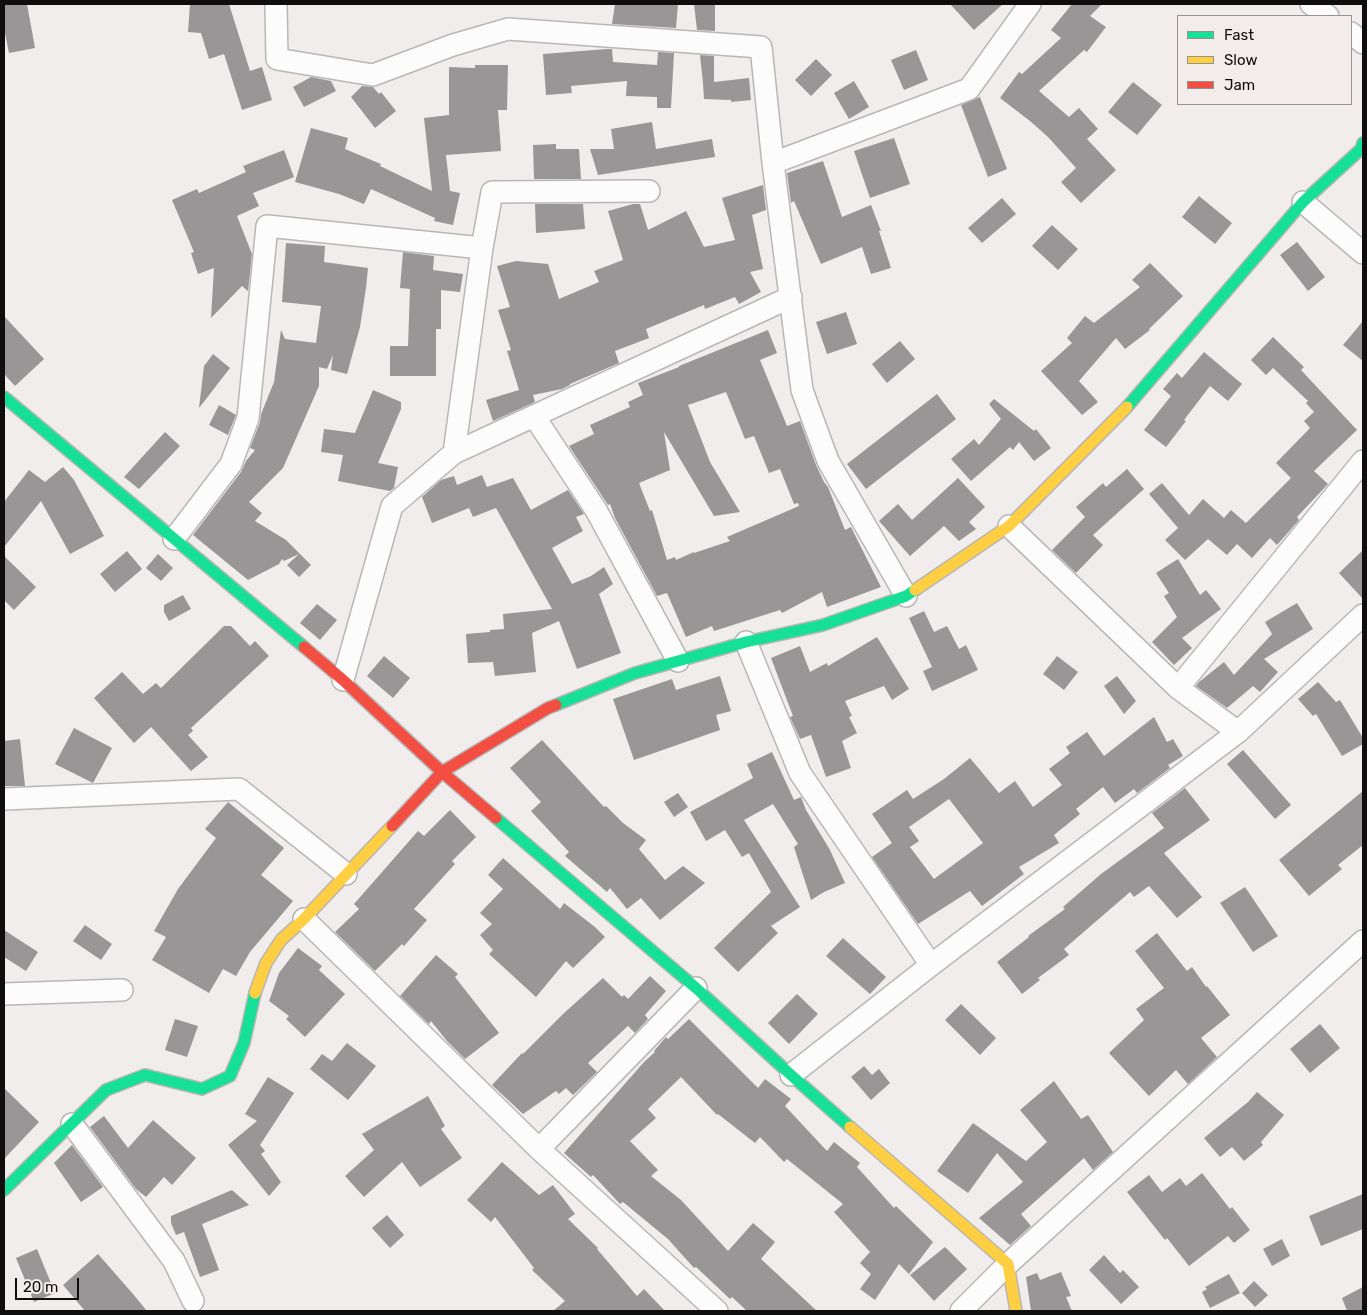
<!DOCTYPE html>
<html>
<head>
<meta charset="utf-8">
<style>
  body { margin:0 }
  #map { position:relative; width:1367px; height:1315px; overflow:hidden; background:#f1edec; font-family:Rubik,sans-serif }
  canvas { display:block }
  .frame { position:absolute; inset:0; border:5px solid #0f0d0d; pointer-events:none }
  .legend { position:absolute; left:1177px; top:15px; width:175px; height:90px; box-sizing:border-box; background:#f2eceb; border:1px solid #979392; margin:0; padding:6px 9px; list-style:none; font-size:15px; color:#0f0d0d }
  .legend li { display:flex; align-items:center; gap:10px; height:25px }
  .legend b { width:25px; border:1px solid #979392 }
  .scale { position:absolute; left:15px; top:1278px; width:64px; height:22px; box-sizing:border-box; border:2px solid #0f0d0d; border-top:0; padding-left:6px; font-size:15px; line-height:18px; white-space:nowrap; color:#0f0d0d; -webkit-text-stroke:4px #f2eceb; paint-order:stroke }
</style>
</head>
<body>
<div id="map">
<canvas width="1367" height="1315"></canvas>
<div class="frame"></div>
<ul class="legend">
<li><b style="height:6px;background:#16e098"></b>Fast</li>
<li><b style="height:6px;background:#ffcf43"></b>Slow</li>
<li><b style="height:6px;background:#f24e42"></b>Jam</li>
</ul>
<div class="scale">20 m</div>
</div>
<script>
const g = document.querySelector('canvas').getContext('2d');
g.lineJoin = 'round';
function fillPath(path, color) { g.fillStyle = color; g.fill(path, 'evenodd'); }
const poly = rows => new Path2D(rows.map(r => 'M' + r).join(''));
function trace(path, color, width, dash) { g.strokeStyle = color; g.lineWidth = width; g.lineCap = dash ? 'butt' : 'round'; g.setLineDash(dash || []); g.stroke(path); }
fillPath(poly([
  [4,4,27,4,35,48,9,53,4,28],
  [190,4,229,4,250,71,262,67,272,100,242,110,224,54,209,59,201,33,188,32],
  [615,4,678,4,676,28,612,24],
  [694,4,715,4,715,31,697,30],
  [950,4,1003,4,974,30],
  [1072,4,1102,4,1090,16,1106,27,1087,52,1084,50,1039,91,1069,117,1079,108,1098,129,1087,139,1116,170,1081,203,1061,182,1076,168,1048,137,1030,121,1000,98,1019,72,1022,74,1061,38,1051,30],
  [607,49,612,49,613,62,657,65,658,52,674,53,671,108,657,108,657,97,626,96,627,81,571,86,572,93,546,95,543,54],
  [916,50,928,80,904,90,891,60],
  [700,55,714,56,714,82,749,78,751,100,731,102,731,100,704,99,703,83,709,82,703,83],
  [816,59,832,75,811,96,795,80],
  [475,65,508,65,507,110,498,110,501,151,446,155,450,191,460,193,453,225,434,221,435,218,371,189,364,204,339,194,295,182,311,128,348,138,345,149,381,164,380,166,432,191,424,118,449,115,449,67,475,68],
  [311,77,331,81,336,91,304,107,293,87],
  [854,81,869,107,849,119,834,93],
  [1133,82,1162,105,1137,135,1108,112],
  [362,86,373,87,379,94,381,92,396,111,375,128,351,97],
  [980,97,1007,169,988,177,961,105],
  [652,122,656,149,712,139,715,157,598,175,590,149,614,149,611,129],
  [894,138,910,184,870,198,854,151],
  [556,144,556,149,579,149,581,179,534,179,533,145],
  [284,150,294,177,253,193,259,206,237,216,252,254,248,291,242,286,211,318,214,268,198,274,191,253,194,252,172,200,197,189,199,193,246,172,243,166],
  [823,161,842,217,871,205,881,231,879,231,891,268,871,274,862,247,821,264,794,201,791,203,787,173],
  [763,185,766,210,752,215,763,269,750,272,761,292,739,304,735,297,705,309,704,305,646,329,649,338,615,351,619,363,570,384,570,385,562,389,533,395,535,402,493,421,486,400,519,390,507,351,511,350,498,310,510,307,497,266,516,261,548,264,559,299,599,282,594,271,623,260,608,211,633,204,640,204,648,230,686,211,704,247,735,240,722,198],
  [1199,196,1232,223,1215,244,1182,217],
  [1002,198,1016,214,982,243,968,228],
  [535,204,583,204,585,229,536,233],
  [1052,225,1078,249,1058,270,1032,246],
  [1297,242,1325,277,1308,291,1280,255],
  [286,243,325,246,324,262,368,268,366,288,360,327,347,374,331,370,333,355,327,369,319,367,319,386,283,468,249,502,262,513,255,521,286,540,311,565,299,577,287,565,299,554,284,561,282,559,279,564,248,580,193,535,241,472,246,461,255,450,250,448,260,422,261,414,274,382,281,330,285,339,316,343,321,306,282,302],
  [403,252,434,256,433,270,463,274,460,292,441,290,441,329,436,329,436,376,390,376,390,346,408,346,410,289,400,288],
  [1150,263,1183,296,1149,329,1150,330,1125,349,1116,338,1079,381,1098,402,1082,415,1041,371,1072,343,1067,338,1085,316,1094,323,1140,287,1132,280],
  [846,312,857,344,827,354,816,322],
  [4,316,44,359,15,386,4,374],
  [1363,321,1363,361,1343,345],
  [768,330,777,353,760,360,787,426,800,421,816,465,824,482,828,487,845,530,851,527,881,587,827,607,822,592,782,613,780,610,714,631,712,626,686,637,667,593,657,596,615,518,610,504,608,505,569,446,594,434,590,425,630,407,628,402,643,395,638,383,679,367,679,366],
  [726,392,745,439,754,436,769,473,780,469,794,504,798,503,799,506,727,537,730,541,694,553,694,552,676,560,675,557,667,560,652,510,650,511,639,483,670,470,664,432,714,516,740,512,710,462,688,405],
  [1273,337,1304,367,1301,370,1357,430,1314,471,1328,484,1297,517,1299,520,1277,545,1270,538,1252,558,1237,544,1227,555,1208,539,1185,560,1165,540,1178,528,1149,494,1162,483,1189,515,1203,499,1224,518,1231,510,1246,523,1291,478,1276,463,1310,428,1304,421,1314,412,1306,403,1308,401,1273,368,1266,375,1251,360],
  [900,341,915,359,887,383,872,364],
  [1204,352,1242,384,1228,401,1210,386,1184,420,1186,421,1166,447,1144,430,1171,396,1163,389,1177,373,1182,378],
  [213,354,230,368,199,408,204,366],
  [373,390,401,402,401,409,378,463,398,467,394,488,390,491,338,481,343,455,321,452,324,429,355,433],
  [937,394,956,419,866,489,847,464],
  [994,399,1034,431,1036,429,1051,448,1034,461,1019,442,1013,450,1010,447,971,481,951,459,974,439,979,445,1001,419,989,404],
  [219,405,236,415,228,435,209,425],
  [165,432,180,446,139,489,124,477],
  [63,467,74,480,104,536,70,554,41,501,4,547,4,502,29,470,45,482],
  [1127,469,1144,489,1093,535,1103,545,1076,573,1052,550,1085,517,1076,507,1103,483,1106,487],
  [482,475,487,487,513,478,531,510,568,490,584,514,576,517,583,531,552,548,572,584,591,576,604,567,613,584,599,594,621,653,577,669,559,621,532,633,536,672,495,676,493,662,468,663,466,634,490,632,490,630,504,629,503,614,552,609,496,508,473,517,469,508,432,523,422,497,441,480,454,476,457,485],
  [958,478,985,507,969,522,976,529,959,541,944,526,910,556,879,521,898,504,912,520],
  [1363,550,1363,599,1339,573],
  [127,551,142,569,115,592,100,574],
  [158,554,173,568,161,581,146,568],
  [4,556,36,587,14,610,4,600],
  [1178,559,1200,595,1206,590,1221,609,1182,638,1192,648,1174,665,1152,642,1177,617,1164,596,1169,593,1156,573],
  [183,595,191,609,169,621,164,612,164,605],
  [1297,603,1313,629,1264,659,1278,672,1260,692,1253,686,1227,708,1196,686,1199,682,1224,662,1234,675,1272,634,1265,622],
  [317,604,337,620,320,640,300,623],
  [924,611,934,632,947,626,959,649,966,645,978,670,932,691,923,671,932,667,909,618],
  [224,626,231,626,250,646,255,641,269,656,191,728,193,731,188,735,208,757,191,771,151,727,134,743,94,698,122,672,143,694,156,683,161,688],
  [877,637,909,689,892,700,884,686,845,701,852,716,849,717,857,733,842,741,851,768,826,777,811,735,800,739,790,717,793,716,771,658,800,646,810,672,827,663,828,666],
  [384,656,410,678,393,698,367,676],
  [1057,656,1078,672,1064,690,1043,674],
  [720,676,731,711,716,715,720,730,634,760,613,699,672,679,676,690],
  [1117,676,1136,701,1124,714,1104,686],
  [1318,682,1336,702,1340,700,1363,738,1363,744,1342,756,1316,714,1313,716,1298,699],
  [1154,717,1167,742,1173,739,1183,756,1168,765,1170,768,1137,793,1134,789,1115,803,1103,787,1076,809,1080,814,1054,835,1059,843,1019,867,1024,874,982,906,970,891,918,924,872,857,892,843,872,814,907,790,913,799,944,779,970,758,999,793,1015,781,1033,807,1062,785,1049,769,1070,753,1066,747,1087,732,1104,756],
  [949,799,983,843,934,879,910,847,919,841,909,827],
  [74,728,112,748,93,783,55,764],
  [20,739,25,786,4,786,4,741],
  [542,740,604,807,606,806,623,823,646,840,639,849,665,880,683,866,705,883,660,920,641,898,627,909,610,888,607,892,565,856,569,852,531,811,541,802,510,768],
  [1243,750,1291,805,1275,819,1227,764],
  [772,752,794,800,801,797,806,810,830,850,845,883,824,892,811,900,794,847,798,844,773,804,744,820,800,907,771,926,778,933,738,972,714,948,771,892,749,853,742,857,725,830,706,841,690,812,753,778,747,764],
  [1185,788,1210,820,1164,853,1202,897,1177,918,1149,886,1134,897,1130,892,1064,949,1069,955,1038,978,1040,980,1022,994,997,962,1029,937,1028,936,1065,909,1063,907,1101,874,1164,828,1152,813],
  [1363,791,1363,845,1338,865,1342,869,1309,896,1279,860],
  [678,793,688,807,674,817,664,802],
  [228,802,284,848,261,875,293,901,250,952,236,976,223,969,209,993,152,960,166,937,154,931,178,889,216,838,205,829],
  [450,810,476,837,452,861,455,864,414,909,427,920,404,946,402,944,375,971,335,932,359,909,354,904,418,831,424,836],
  [503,858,560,909,564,903,595,927,605,937,573,968,566,961,536,997,489,954,493,950,480,935,492,924,480,913,503,889,488,875],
  [1245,887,1278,936,1253,952,1220,903],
  [85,925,112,944,101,960,73,941],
  [4,930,38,952,26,971,4,957],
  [1157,933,1187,971,1192,967,1206,987,1207,986,1230,1015,1201,1038,1217,1057,1188,1084,1176,1070,1149,1096,1109,1053,1144,1020,1136,1009,1164,988,1135,951],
  [843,938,886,977,870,994,826,956],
  [298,948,322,966,319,970,345,994,305,1037,286,1019,289,1016,269,1001,279,973],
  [436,955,458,974,455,977,499,1033,465,1059,447,1041,431,1021,429,1024,400,996],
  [650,976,666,991,645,1015,648,1019,635,1033,628,1026,588,1063,597,1072,573,1095,566,1088,559,1094,556,1091,523,1114,492,1085,522,1053,523,1054,563,1014,603,978,622,997,624,995,628,999],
  [797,994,818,1014,789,1044,768,1023],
  [961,1004,996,1038,980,1055,945,1020],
  [175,1019,198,1026,187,1057,165,1050],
  [689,1019,758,1088,765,1079,791,1099,785,1106,827,1151,834,1142,860,1163,857,1167,894,1208,896,1206,933,1242,909,1274,899,1264,875,1300,860,1289,871,1274,860,1263,870,1252,834,1212,843,1204,787,1159,784,1162,760,1137,755,1143,718,1114,717,1115,681,1077,648,1109,656,1118,630,1141,658,1170,651,1176,681,1200,728,1251,753,1223,775,1242,761,1259,817,1311,747,1311,732,1297,730,1299,696,1267,694,1268,668,1239,623,1202,620,1204,593,1175,591,1177,564,1153,644,1062,655,1052,654,1051,666,1037,668,1039],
  [1320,1024,1340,1048,1310,1073,1290,1049],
  [347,1043,376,1066,348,1100,310,1069,322,1054,332,1061],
  [864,1066,872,1075,879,1069,890,1083,871,1100,851,1077],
  [268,1077,294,1093,260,1145,265,1151,261,1154,281,1182,269,1196,228,1145,257,1121,245,1114],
  [1054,1081,1081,1119,1088,1115,1113,1152,1093,1170,1084,1158,1021,1214,1031,1226,1010,1245,979,1218,1023,1182,997,1153,968,1193,937,1171,973,1123,1026,1161,1047,1142,1020,1110],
  [4,1088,39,1122,4,1159],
  [1257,1092,1284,1115,1261,1142,1263,1145,1244,1161,1232,1147,1220,1157,1204,1138,1248,1102],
  [428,1096,445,1126,441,1129,462,1158,420,1187,402,1162,364,1197,345,1176,374,1150,362,1134],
  [104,1116,128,1148,153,1120,196,1158,172,1185,164,1177,146,1197,136,1189,90,1127],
  [72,1145,103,1187,81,1202,54,1163],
  [502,1162,539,1195,553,1185,575,1214,568,1219,598,1248,597,1249,637,1296,644,1289,665,1311,553,1311,565,1301,532,1270,534,1268,495,1217,491,1222,467,1200],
  [1202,1173,1230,1209,1232,1207,1250,1230,1234,1243,1228,1236,1189,1266,1167,1238,1165,1240,1127,1192,1149,1175,1162,1192,1180,1178,1186,1186],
  [232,1190,249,1205,202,1224,219,1270,200,1277,184,1232,176,1235,171,1223,171,1216],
  [1363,1194,1363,1229,1321,1246,1309,1216],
  [387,1215,404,1235,390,1248,372,1228],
  [1282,1239,1290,1256,1272,1266,1263,1249],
  [945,1247,967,1269,934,1301,910,1275],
  [37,1249,55,1293,34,1302,16,1258],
  [98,1254,133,1294,147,1311,85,1311,63,1285],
  [1104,1255,1120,1273,1123,1270,1139,1287,1121,1304,1089,1270],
  [1061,1272,1071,1296,1066,1297,1072,1311,1031,1311,1026,1277,1037,1273,1040,1280],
  [1229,1274,1240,1293,1210,1308,1202,1292,1207,1289,1205,1287],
  [1254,1281,1268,1295,1255,1307,1242,1293],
  [1363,1287,1363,1311,1347,1311,1342,1298]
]), '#989696');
const street = poly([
  [276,4,277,59,373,75,453,45,508,29,761,47,773,163,802,390,828,461,906,596],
  [1311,4,1328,16],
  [1351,33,1363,43],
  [773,163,969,89,1030,4],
  [1303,202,1363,253],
  [534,416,596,510,678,661],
  [454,453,482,248,492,192,649,191],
  [1009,526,1178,688,1238,732],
  [174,539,231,464,248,418,267,226,482,248],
  [746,642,800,773,931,965],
  [343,680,392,506,454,453,791,297],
  [1178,688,1363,461],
  [4,799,239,789,346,874],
  [304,919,539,1149,717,1311],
  [4,994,122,990],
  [791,1075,931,965,1238,732,1363,615],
  [72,1124,174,1261,193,1301],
  [539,1149,696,988],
  [961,1311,1008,1264,1363,941]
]);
const fast = poly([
  [4,397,304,647],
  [1127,407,1303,202,1361,149,1363,143],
  [556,705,635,673,746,642,823,625,906,596,915,590],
  [496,818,696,988,791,1075,850,1127],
  [4,1190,106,1090,145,1075,202,1089,230,1076,244,1043,255,993]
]);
const slow = poly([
  [915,590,1009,526,1127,407],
  [255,993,266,963,281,940,304,919,392,826],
  [850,1127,1008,1264,1016,1311]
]);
const jam = poly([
  [304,647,343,680,442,772,496,818],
  [392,826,442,772,548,708,556,705]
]);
trace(street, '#b9b6b6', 24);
trace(fast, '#b9b6b6', 14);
trace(slow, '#b9b6b6', 14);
trace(jam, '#b9b6b6', 14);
trace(street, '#fdfcfc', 21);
trace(fast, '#16e098', 11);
trace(slow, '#ffcf43', 11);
trace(jam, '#f24e42', 11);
</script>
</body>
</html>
